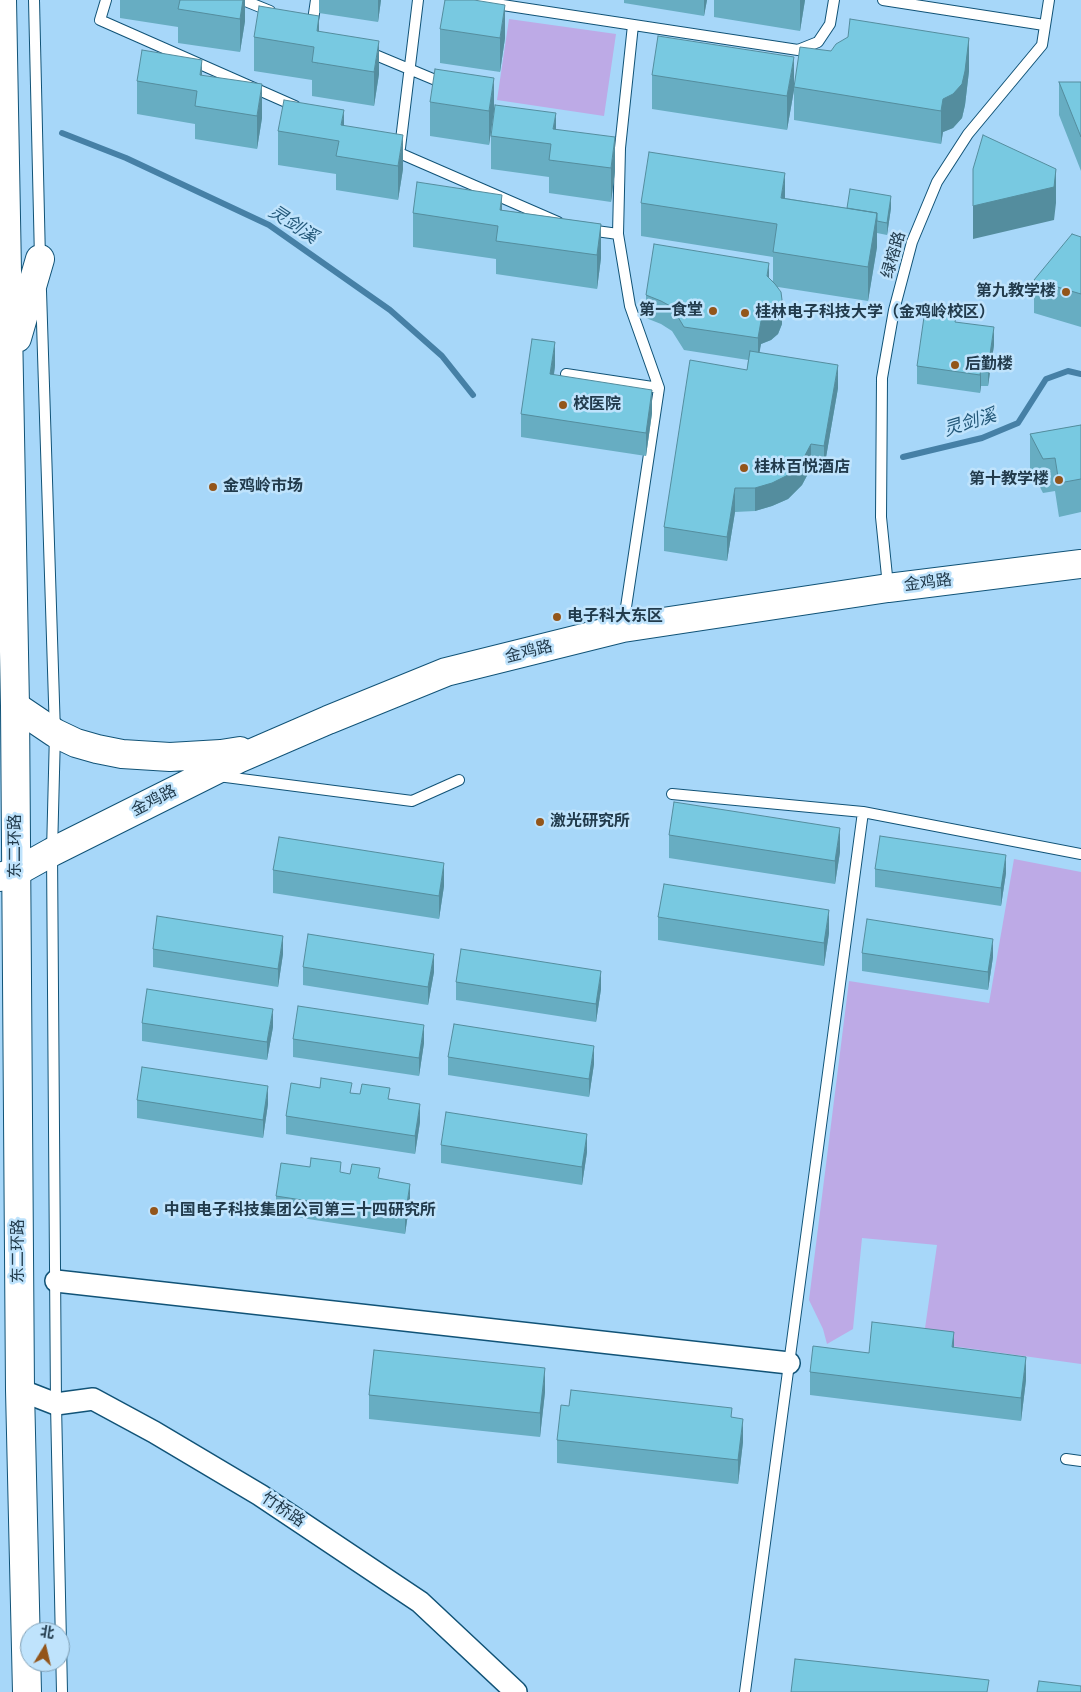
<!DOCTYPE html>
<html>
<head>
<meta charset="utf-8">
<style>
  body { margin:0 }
  #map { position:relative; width:1081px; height:1692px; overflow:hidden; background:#a7d7f9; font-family:"Fira Sans Condensed","Noto Sans SC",sans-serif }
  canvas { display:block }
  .north { position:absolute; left:20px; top:1622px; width:50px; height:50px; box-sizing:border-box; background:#bfe3fc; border:1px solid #80a0b6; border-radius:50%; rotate:9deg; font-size:14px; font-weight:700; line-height:20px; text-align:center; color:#223b4c }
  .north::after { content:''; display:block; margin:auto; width:18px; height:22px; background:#93551a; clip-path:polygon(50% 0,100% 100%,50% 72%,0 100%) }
</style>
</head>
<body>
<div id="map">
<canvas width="1081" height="1692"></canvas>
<div class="north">北</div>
</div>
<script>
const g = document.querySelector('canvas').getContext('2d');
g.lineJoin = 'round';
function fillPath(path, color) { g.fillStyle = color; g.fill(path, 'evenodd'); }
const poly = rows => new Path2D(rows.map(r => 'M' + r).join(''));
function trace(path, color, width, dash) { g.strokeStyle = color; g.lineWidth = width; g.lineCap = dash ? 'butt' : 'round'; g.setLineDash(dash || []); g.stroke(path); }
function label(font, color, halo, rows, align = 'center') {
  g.font = font + ' "Fira Sans Condensed","Noto Sans SC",sans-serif'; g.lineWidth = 5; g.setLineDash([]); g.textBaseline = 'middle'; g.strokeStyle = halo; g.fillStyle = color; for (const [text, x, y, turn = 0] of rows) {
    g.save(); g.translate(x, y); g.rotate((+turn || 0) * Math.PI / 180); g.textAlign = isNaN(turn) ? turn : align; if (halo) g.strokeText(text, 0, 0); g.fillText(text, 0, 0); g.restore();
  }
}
fillPath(poly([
  [509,19,616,34,604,116,497,100],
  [1014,859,1081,872,1081,1364,923,1342,937,1245,862,1238,853,1329,827,1344,823,1329,809,1300,849,981,989,1003]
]), '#bdaae6');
trace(poly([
  [62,133,126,158,269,225,390,310,442,356,473,395],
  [903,457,982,438,1018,423,1046,379,1068,371,1081,374]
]), '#4680a6', 6);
const service = poly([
  [34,0,40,259],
  [106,0,100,20,295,106],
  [243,0,270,11],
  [470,0,798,50,818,42,830,24,834,0],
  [883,0,1044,25],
  [312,27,316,0],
  [366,51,445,84],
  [400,148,418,0],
  [390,149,558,222],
  [589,230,618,234],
  [41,291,55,733,52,852,56,1404,62,1692],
  [566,374,659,388],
  [888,586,881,517,882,378,894,310,912,242,937,182,968,134,1042,45,1049,0],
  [623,627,659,388,630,306,618,234,620,148,633,25],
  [218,776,412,801,459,780],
  [672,794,863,812,1081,854],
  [1066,1459,1081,1461],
  [745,1692,863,812]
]);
const minor = poly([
  [56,1281,789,1363],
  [20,1390,56,1404,93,1399,154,1432,260,1495,420,1602,516,1692]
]);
const secondary = poly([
  [15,706,55,733,76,743,97,749,122,754,170,757,221,754,240,751],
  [0,877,16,872,52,852,238,759,328,720,446,672,623,628,888,588,1081,564]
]);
const primary = poly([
  [2,0,15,706,20,1390,27,1692],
  [17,338,40,259]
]);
trace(service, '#115377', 12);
trace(minor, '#115377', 24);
trace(secondary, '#115377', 30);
trace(primary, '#115377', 30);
trace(service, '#fff', 10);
trace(minor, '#fff', 21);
trace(secondary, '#fff', 28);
trace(primary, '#fff', 28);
fillPath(poly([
  [120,0,245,0,245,21,240,52,178,43,178,27,120,18],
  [319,0,381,0,378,22,319,13],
  [624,0,707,0,704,16,624,3],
  [714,0,805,0,800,31,714,17],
  [440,29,505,38,500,72,440,63],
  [319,32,379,74,374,106,312,96,312,80,254,71,254,37],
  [831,51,969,71,965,105,962,118,953,128,943,132,941,144,794,120,794,87],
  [202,75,262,118,257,149,195,139,195,124,137,114,137,81],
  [652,75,794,90,787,130,652,109],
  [1059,82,1081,82,1081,171,1059,115],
  [430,102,494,111,489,145,430,136],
  [344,125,403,169,398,200,336,190,336,174,278,165,278,131],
  [556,129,615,171,611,202,549,193,549,177,491,169,491,136],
  [785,198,847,208,891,208,887,235,877,233,877,247,868,301,778,287,782,324,778,334,771,340,761,344,759,352,838,388,824,469,811,468,802,485,788,499,772,506,755,511,735,512,727,561,664,551,664,527,747,370,748,360,684,350,672,331,661,324,646,318,646,295,769,279,773,281,773,257,641,236,641,203],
  [502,210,601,224,601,258,597,289,496,274,496,259,413,247,413,213],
  [1081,237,1081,327,1034,313,1034,280],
  [956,322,994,345,988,386,981,386,980,393,917,384,917,366],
  [555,366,554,375,652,413,646,456,521,437,521,414],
  [1081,425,1081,512,1059,517,1055,491,1043,493,1030,468,1030,434],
  [669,835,840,852,835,884,669,858],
  [875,869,1006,873,1001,906,875,887],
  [273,870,444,886,439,919,273,893],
  [658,917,829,933,824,966,658,940],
  [153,949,283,954,278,987,153,967],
  [862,953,993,957,988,990,862,971],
  [303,967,434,972,428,1005,303,985],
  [456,982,601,989,596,1022,456,1000],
  [142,1023,273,1027,267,1060,142,1041],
  [293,1039,424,1043,419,1076,293,1057],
  [448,1057,594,1064,589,1097,448,1075],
  [352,1093,390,1099,420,1122,415,1154,286,1134,286,1116],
  [137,1100,268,1104,263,1138,137,1118],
  [441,1145,587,1152,582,1185,441,1163],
  [341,1173,380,1179,410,1201,405,1234,276,1214,276,1196],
  [954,1348,1026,1380,1021,1421,810,1395,810,1372,869,1353],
  [545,1392,540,1437,369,1419,369,1395],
  [732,1417,743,1442,738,1484,557,1463,557,1440]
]), '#67adc2');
fillPath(poly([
  [243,0,245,0,245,21,240,52,240,19],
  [378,0,381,0,378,22],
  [704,0,707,0,704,16],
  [800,0,805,0,800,31],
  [505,5,505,38,500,72,500,38],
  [319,16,319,50,317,65,317,31],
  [969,38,969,71,965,105,962,118,953,128,943,132,941,144,941,111,943,99],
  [379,41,379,74,374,106,374,72],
  [794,57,794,90,787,130,787,96],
  [202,60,202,93,200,108,200,75],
  [494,78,494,111,489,145,489,111],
  [262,84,262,118,257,149,257,116],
  [344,110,344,144,341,158,341,125],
  [556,113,556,147,553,162,553,129],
  [403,135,403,169,398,200,398,166],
  [615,137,615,171,611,202,611,168],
  [1056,169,1056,203,1054,220,973,239,973,206],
  [785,173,785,207,781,198],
  [502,195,502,228,500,243,500,210],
  [891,196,891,208,887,235,887,223],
  [877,213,877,247,868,301,868,267],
  [601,224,601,258,597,289,597,255],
  [769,263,769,286,767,276],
  [782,300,782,324,778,334,771,340,761,344,758,362,758,338,761,321],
  [994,327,994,345,988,386,988,368],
  [555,342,555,366,550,398,550,374],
  [838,365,838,388,824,469,824,446],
  [981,368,981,386,980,393,980,375],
  [652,390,652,413,646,456,646,433],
  [811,444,811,468,802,485,788,499,772,506,755,511,755,488],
  [735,488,735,512,727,561,727,537],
  [840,828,840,852,835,884,835,861],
  [1006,855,1006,873,1001,906,1001,888],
  [444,863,444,886,439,919,439,896],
  [829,910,829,933,824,966,824,943],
  [283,936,283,954,278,987,278,969],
  [993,939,993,957,988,990,988,972],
  [434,954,434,972,428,1005,428,987],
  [601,971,601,989,596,1022,596,1004],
  [273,1009,273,1027,267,1060,267,1042],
  [424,1025,424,1043,419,1076,419,1058],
  [594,1046,594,1064,589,1097,589,1079],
  [268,1086,268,1104,263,1138,263,1120],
  [420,1104,420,1122,415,1154,415,1136],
  [587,1134,587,1152,582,1185,582,1167],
  [410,1184,410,1201,405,1234,405,1216],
  [954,1332,954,1355,952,1347],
  [1026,1357,1026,1380,1021,1421,1021,1398],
  [545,1368,545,1392,540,1437,540,1413],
  [743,1419,743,1442,738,1484,738,1460]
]), '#548d9e');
const building = poly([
  [180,0,243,0,240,19,178,9,180,0],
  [445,0,474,0,505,5,500,38,440,29,445,0],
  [259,6,319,16,317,31,379,41,374,72,312,62,314,47,254,37,259,6],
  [850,19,969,38,965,71,962,84,953,94,943,99,941,111,794,87,800,47,831,51,836,44,848,37,850,19],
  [658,36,794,57,787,96,652,75,658,36],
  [142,50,202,60,200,75,262,84,257,116,195,106,197,91,137,81,142,50],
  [435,69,494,78,489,111,430,102,435,69],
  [1059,82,1081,82,1081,137,1059,82],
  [284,100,344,110,341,125,403,135,398,166,336,156,339,141,278,131,284,100],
  [495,105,556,113,553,129,615,137,611,168,549,160,551,144,491,136,495,105],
  [983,135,1056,169,1054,187,973,206,973,169,983,135],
  [649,152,785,173,781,198,877,213,868,267,773,252,777,224,641,203,649,152],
  [417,182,502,195,500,210,601,224,597,255,496,241,498,226,413,213,417,182],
  [850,189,891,196,887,223,877,221,877,213,847,208,850,189],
  [1072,234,1081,237,1081,294,1034,280,1072,234],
  [654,244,769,263,767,276,775,284,781,292,782,300,778,310,771,316,761,321,758,338,684,327,672,307,661,301,646,295,654,244],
  [925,310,956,315,955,322,994,327,988,368,981,368,980,375,917,366,925,310],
  [532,339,555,342,550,374,652,390,646,433,521,414,532,339],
  [750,351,838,365,824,446,811,444,802,461,788,475,772,483,755,488,735,488,727,537,664,527,690,360,747,370,750,351],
  [1081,425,1081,479,1059,483,1055,458,1043,459,1030,434,1081,425],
  [674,802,840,828,835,861,669,835,674,802],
  [880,836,1006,855,1001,888,875,869,880,836],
  [279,837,444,863,439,896,273,870,279,837],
  [664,884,829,910,824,943,658,917,664,884],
  [157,916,283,936,278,969,153,949,157,916],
  [867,919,993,939,988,972,862,953,867,919],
  [308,934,434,954,428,987,303,967,308,934],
  [461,949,601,971,596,1004,456,982,461,949],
  [147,989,273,1009,267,1042,142,1023,147,989],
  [298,1006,424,1025,419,1058,293,1039,298,1006],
  [454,1024,594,1046,589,1079,448,1057,454,1024],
  [142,1067,268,1086,263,1120,137,1100,142,1067],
  [321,1078,352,1083,350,1093,360,1094,362,1084,390,1088,388,1099,420,1104,415,1136,286,1116,291,1083,320,1088,321,1078],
  [446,1112,587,1134,582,1167,441,1145,446,1112],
  [311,1158,341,1162,340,1172,350,1174,352,1164,380,1168,378,1178,410,1184,405,1216,276,1196,281,1163,310,1167,311,1158],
  [872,1322,954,1332,952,1347,1026,1357,1021,1398,810,1372,813,1346,869,1353,872,1322],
  [374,1350,545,1368,540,1413,369,1395,374,1350],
  [571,1390,732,1408,731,1417,743,1419,738,1460,557,1440,561,1405,569,1406,571,1390],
  [795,1659,989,1680,987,1692,791,1692,795,1659],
  [1039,1681,1081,1686,1081,1692,1037,1692,1039,1681]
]);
fillPath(building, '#78c9e1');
trace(building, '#548d9e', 1);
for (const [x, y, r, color] of [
  [1066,292,5,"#93551a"],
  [713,311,5,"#93551a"],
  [745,313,5,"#93551a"],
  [955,365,5,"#93551a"],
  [563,405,5,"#93551a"],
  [744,468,5,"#93551a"],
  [1059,480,5,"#93551a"],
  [213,487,5,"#93551a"],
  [557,617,5,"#93551a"],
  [540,822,5,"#93551a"],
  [154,1211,5,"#93551a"]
]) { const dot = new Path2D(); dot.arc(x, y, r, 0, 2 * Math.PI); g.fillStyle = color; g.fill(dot); trace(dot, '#bfe3fc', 2); }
label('16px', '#223b4c', '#bfe3fc', [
  ["绿榕路",894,255,-74],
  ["金鸡路",928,583,-7],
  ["金鸡路",529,652,-14],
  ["金鸡路",154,801,-27],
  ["东二环路",16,846,-90],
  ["东二环路",19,1251,-90],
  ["竹桥路",283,1510,34]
]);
label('bold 16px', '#223b4c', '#bfe3fc', [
  ["第九教学楼",1056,292,"right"],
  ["第一食堂",703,311,"right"],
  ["桂林电子科技大学（金鸡岭校区）",755,313],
  ["后勤楼",965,365],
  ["校医院",573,405],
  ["桂林百悦酒店",754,468],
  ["第十教学楼",1049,480,"right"],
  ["金鸡岭市场",223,487],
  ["电子科大东区",567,617],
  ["激光研究所",550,822],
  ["中国电子科技集团公司第三十四研究所",164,1211]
], 'left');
label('italic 18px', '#225778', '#bfe3fc', [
  ["灵剑溪",293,225,33],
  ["灵剑溪",970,423,-17]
]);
</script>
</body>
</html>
